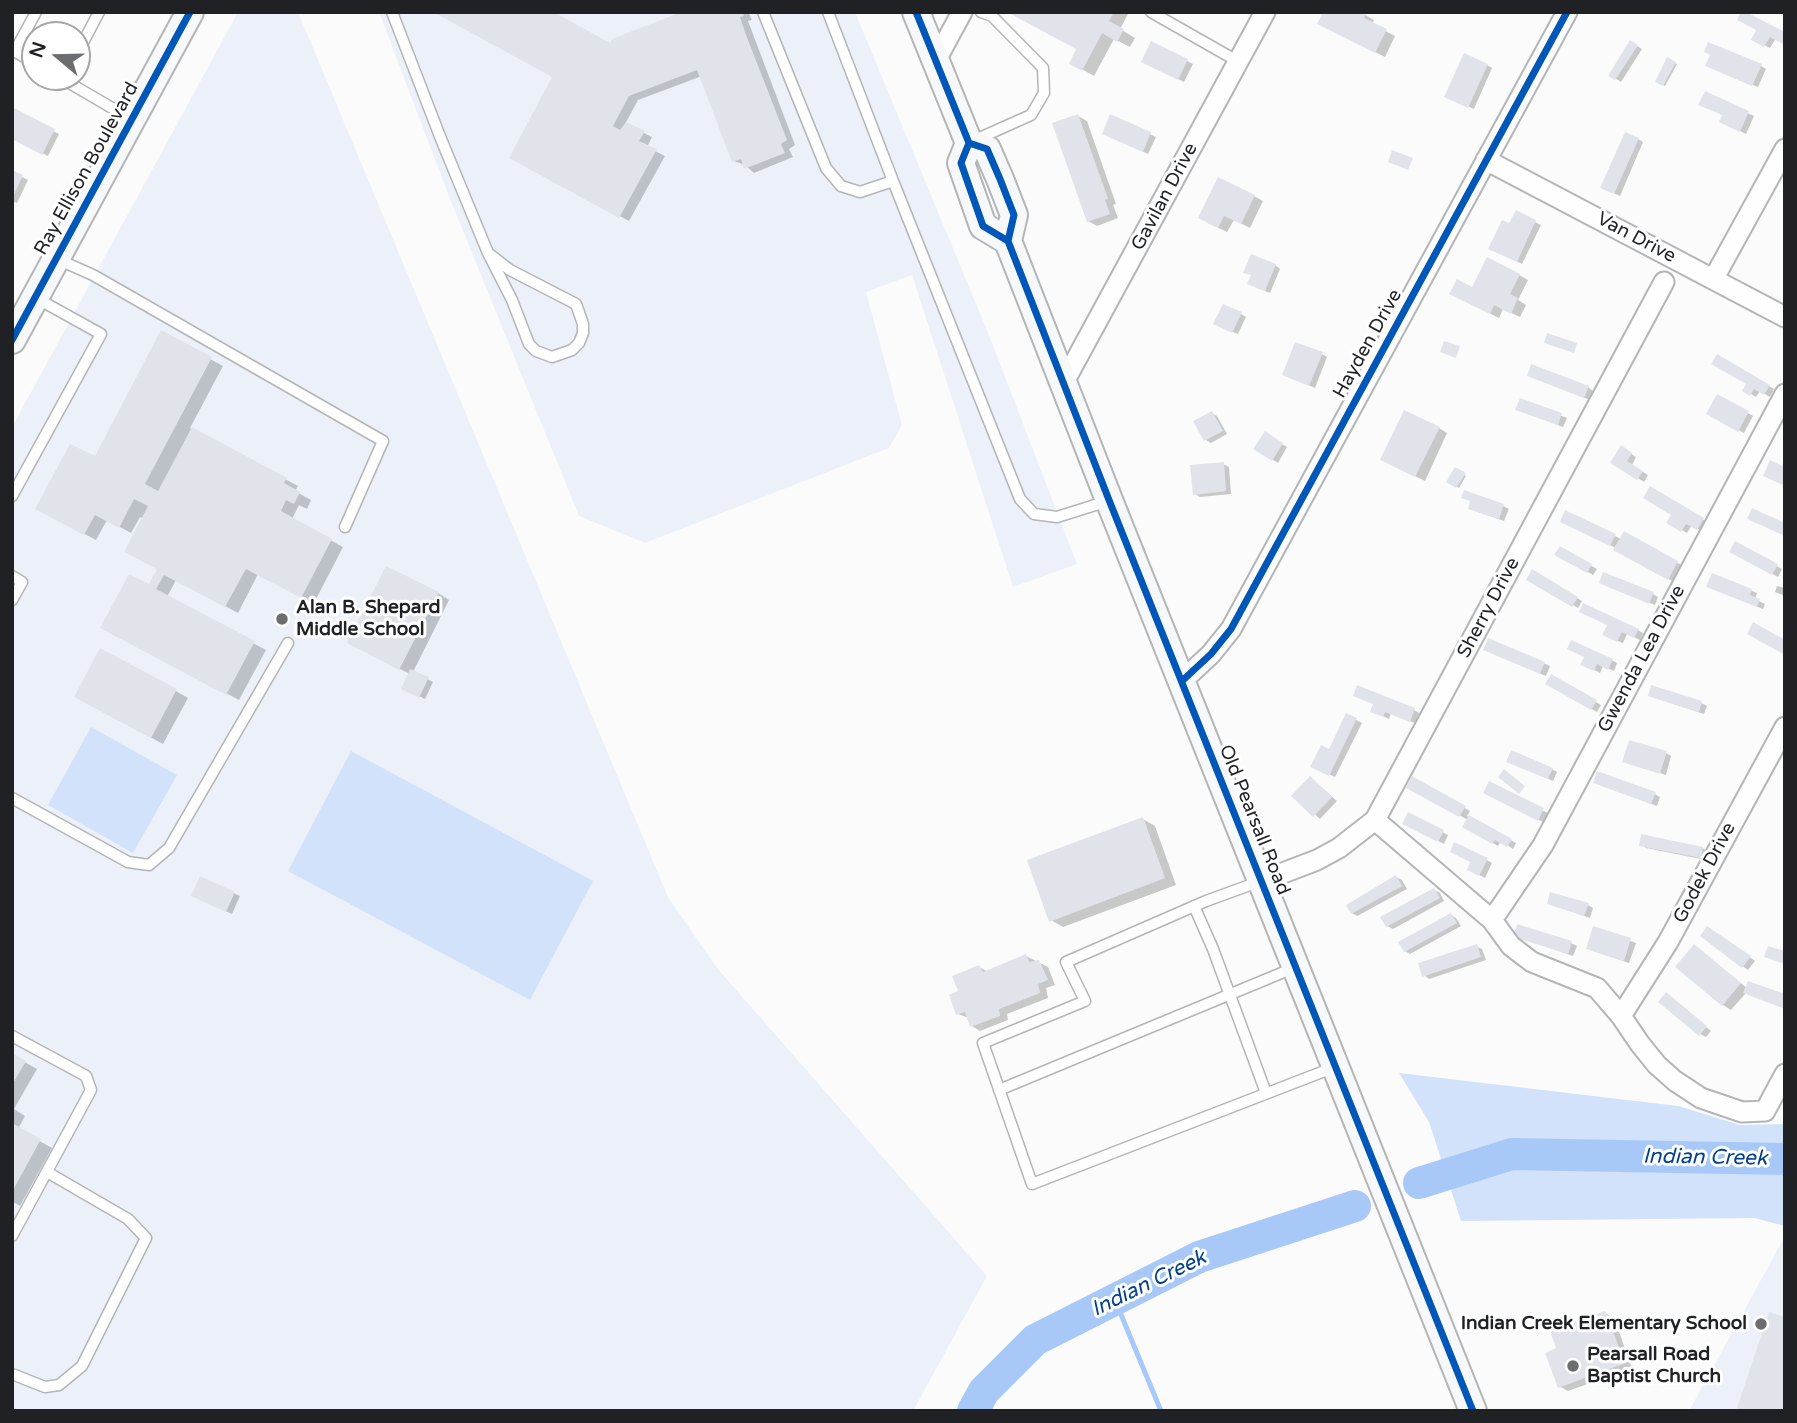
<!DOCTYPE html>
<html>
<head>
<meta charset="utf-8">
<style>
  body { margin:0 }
  #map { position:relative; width:1797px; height:1423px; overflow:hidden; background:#fbfbfc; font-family:"Varela Round",sans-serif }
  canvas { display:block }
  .frame { position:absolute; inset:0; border:14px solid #1f2125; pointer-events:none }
  .north { position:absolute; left:21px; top:21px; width:70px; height:70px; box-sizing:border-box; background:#fff; border:2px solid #a5a6a8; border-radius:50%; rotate:289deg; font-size:19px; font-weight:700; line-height:28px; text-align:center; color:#1f2125 }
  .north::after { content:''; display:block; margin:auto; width:24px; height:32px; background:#6c6d70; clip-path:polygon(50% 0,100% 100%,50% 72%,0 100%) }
</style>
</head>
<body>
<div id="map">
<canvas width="1797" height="1423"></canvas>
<div class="frame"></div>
<div class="north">N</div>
</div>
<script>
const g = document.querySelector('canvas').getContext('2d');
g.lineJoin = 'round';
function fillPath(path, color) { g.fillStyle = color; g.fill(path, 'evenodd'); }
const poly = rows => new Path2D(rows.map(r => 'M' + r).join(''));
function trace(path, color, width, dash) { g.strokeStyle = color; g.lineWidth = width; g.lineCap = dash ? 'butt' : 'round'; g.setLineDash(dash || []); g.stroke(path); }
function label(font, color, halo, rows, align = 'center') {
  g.font = font + ' "Varela Round",sans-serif'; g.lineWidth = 6; g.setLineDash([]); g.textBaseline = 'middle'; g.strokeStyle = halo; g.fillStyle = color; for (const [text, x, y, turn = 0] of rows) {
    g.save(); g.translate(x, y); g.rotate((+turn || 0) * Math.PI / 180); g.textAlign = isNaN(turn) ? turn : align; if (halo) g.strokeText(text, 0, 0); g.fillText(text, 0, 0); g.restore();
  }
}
fillPath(poly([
  [238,12,298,12,668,897,717,968,987,1276,913,1411,12,1411,12,427],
  [379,12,855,12,989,335,1077,564,1013,587,912,275,866,292,902,425,889,448,645,543,579,516,450,199],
  [1785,1236,1785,1411,1689,1411]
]), '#ecf1f9');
fillPath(poly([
  [91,727,177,775,133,853,48,805],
  [351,751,593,881,530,1000,288,871],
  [1399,1073,1678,1106,1740,1125,1785,1124,1785,1226,1754,1218,1461,1221,1429,1122]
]), '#d2e2fa');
fillPath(poly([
  [686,12,748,12,752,20,748,21,795,145,789,149,793,157,754,173,745,165,734,161,702,76,638,100,625,124,652,137,647,147,665,156,629,221,511,157,610,45],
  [1011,12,1129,12,1120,29,1135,38,1130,47,1114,39,1094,76,1071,63,1078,49],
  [1360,12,1374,20,1372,24,1395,36,1385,57,1328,28],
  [1785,34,1776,38,1770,48,1754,40],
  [1631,42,1642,49,1621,82,1610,75],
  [1151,43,1193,64,1184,82,1148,64],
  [1668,60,1677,64,1665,86,1657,81],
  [1487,65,1492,68,1474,109,1451,99],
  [1761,66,1766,69,1758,87,1712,68],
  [1705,93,1754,116,1746,134,1726,124,1724,115],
  [14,111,59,134,48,156,12,138,12,115],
  [1078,116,1087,121,1116,204,1113,205,1118,218,1097,226,1088,221],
  [1111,116,1156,137,1148,154,1109,136],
  [1638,139,1643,142,1620,196,1607,190],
  [12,172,28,180,17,203,12,201],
  [1254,196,1263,201,1250,228,1234,220,1227,232,1208,223],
  [1516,213,1541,225,1522,264,1496,251],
  [1275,265,1280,269,1270,293,1255,287],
  [1519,275,1528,280,1518,300,1526,305,1520,317,1503,309,1499,318,1460,298,1472,289],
  [1241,314,1246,317,1238,334,1221,327],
  [162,333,223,366,190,428,298,486,295,491,311,500,307,509,299,505,292,519,343,547,314,603,258,574,238,613,176,580,167,597,266,650,239,700,115,634,150,586,159,569,143,519,140,517,131,533,107,520,96,540,49,515,95,459],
  [1322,354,1327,357,1315,388,1289,377],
  [1717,356,1774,389,1770,397,1760,391,1756,397,1744,390,1748,384],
  [1534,378,1588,387,1593,391,1590,400],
  [1718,396,1753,416,1744,433,1708,413],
  [1521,400,1567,418,1563,427,1523,412],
  [1212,413,1217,416,1227,434,1211,443,1206,440],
  [1439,428,1447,433,1425,481,1391,464],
  [1265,434,1287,447,1278,463,1256,449],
  [1622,448,1636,457,1632,465,1648,475,1644,482,1612,462],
  [1223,464,1229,467,1231,494,1200,497,1195,494],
  [1456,469,1466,476,1459,488,1448,481],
  [1651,489,1709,523,1703,532,1692,525,1687,533,1668,522,1673,514],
  [1503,506,1509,509,1504,521,1475,511],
  [1567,525,1615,536,1621,539,1624,533,1683,566,1674,582,1616,548],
  [1736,544,1782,569,1778,577,1732,551],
  [1560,548,1597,569,1593,575,1557,554],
  [1532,572,1582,601,1578,608,1528,579],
  [1713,575,1757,593,1755,599,1765,604,1763,609,1714,589],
  [1606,586,1653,594,1658,597,1655,605],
  [1777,586,1785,588,1785,596,1775,592],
  [438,593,449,600,413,672,433,682,425,699,403,688,410,674,361,649],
  [1609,625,1638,630,1643,633,1640,640,1627,634,1623,643,1610,638],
  [1489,640,1550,666,1546,676,1491,653],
  [1612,660,1617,663,1614,671,1603,666,1600,673,1583,664],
  [1551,676,1601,705,1597,712,1547,684],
  [176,691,188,698,163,744,88,704],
  [1655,698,1701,703,1707,706,1704,714],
  [1414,710,1419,713,1415,723,1391,713,1389,719,1372,711],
  [1347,715,1362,723,1335,777,1312,766,1329,751],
  [1666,753,1671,756,1666,775,1624,761],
  [1513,764,1552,769,1557,772,1553,781],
  [1311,778,1337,801,1320,819,1294,796],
  [1413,778,1470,811,1467,816,1516,843,1513,849,1501,841,1498,846,1465,826,1468,820,1408,787],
  [1490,784,1548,813,1543,822,1486,793],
  [1600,785,1655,794,1660,797,1657,806],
  [1409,815,1448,835,1444,844,1405,823],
  [1143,819,1155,826,1176,885,1063,927,1051,920],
  [1641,845,1702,848,1708,851,1706,860,1646,848],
  [1487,860,1492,863,1485,878,1469,869,1472,862],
  [1396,877,1402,880,1407,889,1357,916,1352,913],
  [201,878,240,896,232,914,199,899],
  [1434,890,1440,893,1444,901,1393,929,1387,926],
  [1549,904,1588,905,1593,908,1590,918],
  [1451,915,1456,918,1461,926,1410,954,1405,951],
  [1595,928,1636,943,1629,963,1593,951],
  [1713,931,1755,961,1748,970,1702,936],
  [1515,936,1571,943,1577,946,1573,956],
  [1476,946,1482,949,1486,960,1429,979,1424,975],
  [1694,946,1747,988,1746,993,1731,1010,1723,1005],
  [1026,956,1048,967,1055,985,1046,988,1048,998,1007,1014,1008,1020,980,1031,972,1026,969,1018,958,1014,960,992,979,967,988,972],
  [1671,998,1711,1031,1706,1037,1700,1034],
  [12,1055,37,1069,14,1109,25,1116,18,1129,52,1148,20,1206,12,1201],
  [1605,1313,1614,1318,1632,1368,1568,1391,1559,1386,1559,1349]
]), '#0003');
trace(poly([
  [1115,1300,1161,1411]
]), '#a8c9f8', 5);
trace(poly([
  [1419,1183,1512,1154,1785,1159],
  [973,1411,984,1391,1035,1340,1199,1257,1355,1206]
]), '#a8c9f8', 32);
fillPath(poly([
  [433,12,554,12,610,43,612,39,681,12,743,12,744,16,740,17,746,35,787,140,781,144,785,153,744,169,741,159,732,162,697,70,629,96,613,126,620,130,626,122,645,131,639,141,657,149,619,218,509,158,552,77],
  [1007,12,1114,12,1109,21,1124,29,1117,42,1102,33,1082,71,1069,64,1076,49],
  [1323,12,1364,12,1366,14,1364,18,1387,29,1375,53,1317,24],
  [1741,12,1746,12,1785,32,1785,45,1770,37,1764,47,1751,40,1756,30,1737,20],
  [1630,40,1638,45,1615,80,1608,76],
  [1151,41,1188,59,1178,80,1141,62],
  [1708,42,1762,64,1752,86,1705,66,1710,55,1704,52],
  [1464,53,1488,64,1468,108,1444,97],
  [1667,57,1676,62,1663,86,1655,82],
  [1705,91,1749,111,1740,132,1719,122,1722,115,1698,105],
  [14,108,55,129,42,155,12,139],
  [1078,114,1108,199,1105,200,1110,214,1087,222,1052,123],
  [1110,114,1151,132,1143,152,1102,134],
  [1625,132,1639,138,1614,194,1600,188],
  [1392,150,1413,158,1408,170,1388,162],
  [12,170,23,175,12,199],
  [1218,177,1255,195,1241,224,1224,216,1218,228,1198,218],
  [1516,210,1536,220,1517,262,1488,249,1502,220,1509,223],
  [1251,254,1276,264,1265,291,1247,284,1251,275,1243,273],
  [1487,257,1520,274,1510,294,1518,298,1511,314,1494,305,1490,314,1449,294,1457,279,1472,287],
  [1223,304,1242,312,1232,333,1213,324],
  [161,330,212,357,145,484,158,491,192,427,287,478,284,483,300,492,294,504,286,500,281,511,332,539,301,598,246,569,225,607,164,575,156,589,255,641,226,695,100,628,129,574,149,584,157,569,124,552,148,506,134,499,119,528,95,515,84,535,35,509,70,444,95,456],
  [1547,333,1577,343,1574,353,1544,343],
  [1444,341,1460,346,1456,358,1440,352],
  [1295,342,1323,352,1309,386,1282,375],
  [1717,354,1770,385,1764,395,1754,389,1750,396,1742,391,1746,384,1711,364],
  [1531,364,1589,386,1584,398,1527,376],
  [1717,394,1749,411,1738,432,1706,414],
  [1520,398,1562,413,1558,425,1515,410],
  [1404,410,1440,427,1415,477,1380,460],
  [1212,411,1223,431,1204,441,1193,421],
  [1265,431,1283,443,1272,461,1253,449],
  [1621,445,1632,453,1627,461,1643,471,1637,480,1610,463],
  [1770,460,1785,467,1785,486,1763,476],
  [1224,462,1226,491,1193,495,1190,465],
  [1455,467,1466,473,1456,488,1446,482],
  [1650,486,1704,518,1697,530,1686,524,1681,532,1666,523,1671,515,1643,498],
  [1464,490,1504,504,1499,519,1468,509,1470,501,1461,498],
  [1752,508,1785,523,1785,536,1747,519],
  [1565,510,1616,534,1610,546,1560,522],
  [1624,531,1678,561,1668,580,1613,550],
  [1735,541,1778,564,1772,575,1729,552],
  [1560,546,1592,564,1587,573,1554,555],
  [386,566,439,592,399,670,347,643],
  [1532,569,1578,597,1572,607,1526,580],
  [1603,572,1654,592,1649,604,1599,583],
  [1712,573,1752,589,1750,595,1760,599,1757,607,1706,587],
  [1583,603,1639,629,1634,638,1622,632,1617,642,1602,635,1607,625,1579,612],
  [1753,622,1785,640,1785,655,1747,634],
  [1488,638,1545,662,1540,674,1483,650],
  [1571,640,1613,659,1608,670,1597,664,1594,671,1580,665,1584,657,1567,649],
  [100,648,177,689,151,738,74,697],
  [410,669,429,677,419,698,401,689],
  [1551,674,1597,700,1591,710,1545,684],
  [1357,685,1415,708,1410,722,1385,712,1383,717,1370,712,1373,704,1353,696],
  [1651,685,1702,701,1699,712,1648,696],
  [1346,713,1357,718,1329,776,1310,767,1321,745,1329,749],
  [1629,740,1667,751,1660,774,1622,762],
  [1511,750,1553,768,1548,779,1506,762],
  [1504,769,1525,786,1519,794,1498,777],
  [1597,771,1656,792,1651,804,1593,783],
  [1310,776,1332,797,1313,817,1291,796],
  [1412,776,1466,806,1459,817,1406,788],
  [1489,781,1544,808,1538,821,1483,793],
  [1408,812,1444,830,1438,842,1402,824],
  [1469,815,1512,839,1507,847,1495,840,1492,844,1462,827],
  [1143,817,1165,878,1049,922,1027,860],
  [1641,834,1703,847,1701,858,1639,846],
  [1454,842,1488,858,1479,876,1467,870,1470,862,1450,852],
  [1396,875,1402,886,1351,914,1346,905],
  [200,876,235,892,226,912,191,896],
  [1434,888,1440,898,1386,927,1380,917],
  [1550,892,1589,903,1584,916,1547,904],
  [1451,913,1457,923,1404,952,1398,942],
  [1517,924,1572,941,1568,954,1513,937],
  [1593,926,1631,938,1624,961,1586,949],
  [1707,926,1751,956,1742,968,1700,936],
  [1477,944,1481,957,1422,977,1418,963],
  [1694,944,1741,983,1722,1006,1675,967],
  [1768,946,1785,951,1785,964,1764,957],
  [1026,954,1029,962,1039,960,1048,980,1038,984,1040,993,999,1009,1000,1016,970,1027,965,1012,956,1015,949,995,958,991,952,976,979,965,983,972],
  [1748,981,1785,994,1785,1009,1743,993],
  [1666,992,1707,1026,1699,1036,1658,1002],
  [12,1053,26,1061,12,1085],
  [12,1123,41,1139,12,1192],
  [1605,1311,1625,1363,1558,1388,1545,1353,1556,1348,1550,1331],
  [1769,1312,1785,1317,1785,1411,1736,1411]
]), '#e0e4ea');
const lane = poly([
  [392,12,441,139,488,253,512,300,529,344,536,351,552,357,572,350,579,343,583,333,583,324,576,304,510,270,488,253],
  [763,12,826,168,841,186,860,192,893,181,1020,499,1034,514,1057,517,1108,501],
  [828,12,893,181],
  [1151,12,1239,62],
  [12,50,35,63],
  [15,51,36,12],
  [77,54,99,12],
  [59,77,131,119],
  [975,140,1031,115,1044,93,1043,68,992,16,981,12],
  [57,259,93,275,383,441,345,527],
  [12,496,101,334,36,298],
  [12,576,22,582,12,600],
  [12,798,128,862,149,865,169,848,288,643],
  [1261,881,1206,901,1066,962,1085,1001,983,1043,1032,1184,1335,1067],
  [1194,906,1213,949,1266,1093],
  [12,1036,86,1076,91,1090,12,1236],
  [999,1090,1296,967],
  [12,1374,45,1387,59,1385,82,1366,146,1238,128,1219,47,1172]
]);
const street = poly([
  [936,60,962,12],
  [1486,160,1785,317],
  [1714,278,1785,149],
  [1064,382,1265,12],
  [1182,681,1211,654,1231,629,1567,12],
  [1375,820,1492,920,1511,946,1532,962,1597,988,1621,1016,1640,1044,1657,1065,1675,1081,1701,1098,1742,1112,1765,1111,1785,1074],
  [1262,881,1317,860,1339,848,1375,820,1664,282],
  [1492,920,1543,845,1785,394],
  [1621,1016,1668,942,1785,727]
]);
const secondary = poly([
  [916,12,969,143,961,163,983,226,1008,241],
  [969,143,987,149,1000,179,1014,215,1008,241,1109,500,1473,1411],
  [12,340,190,12]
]);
trace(lane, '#b4b5b7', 13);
trace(street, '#b4b5b7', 23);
trace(secondary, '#b4b5b7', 30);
trace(lane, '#fefeff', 10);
trace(street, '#fefeff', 19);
trace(secondary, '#f6f8f9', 26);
trace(poly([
  [916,12,969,143,961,163,983,226,1008,241],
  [969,143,987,149,1000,179,1014,215,1008,241,1109,500,1473,1411],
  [12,340,190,12],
  [1182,681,1211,654,1231,629,1567,12]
]), '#0057b8', 7);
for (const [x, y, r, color] of [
  [282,619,7,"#6c6d70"],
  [1761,1324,7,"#6c6d70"],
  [1573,1366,7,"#6c6d70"]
]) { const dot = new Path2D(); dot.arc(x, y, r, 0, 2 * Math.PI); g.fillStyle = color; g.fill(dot); trace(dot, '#fff', 2.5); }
label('19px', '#1f2125', '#fff', [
  ["Ray Ellison Boulevard",87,169,-61],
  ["Gavilan Drive",1165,197,-62],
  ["Van Drive",1636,238,28],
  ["Hayden Drive",1368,344,-61],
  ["Sherry Drive",1489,608,-62],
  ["Gwenda Lea Drive",1642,659,-62],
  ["Old Pearsall Road",1254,820,68],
  ["Godek Drive",1705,873,-62]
]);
label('bold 19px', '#1f2125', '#fff', [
  ["Alan B. Shepard",296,608],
  ["Middle School",296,630],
  ["Indian Creek Elementary School",1747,1324,"right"],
  ["Pearsall Road",1587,1355],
  ["Baptist Church",1587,1377]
], 'left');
label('italic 21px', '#00408c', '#fff', [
  ["Indian Creek",1705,1158,1],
  ["Indian Creek",1149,1284,-26]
]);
</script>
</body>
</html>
